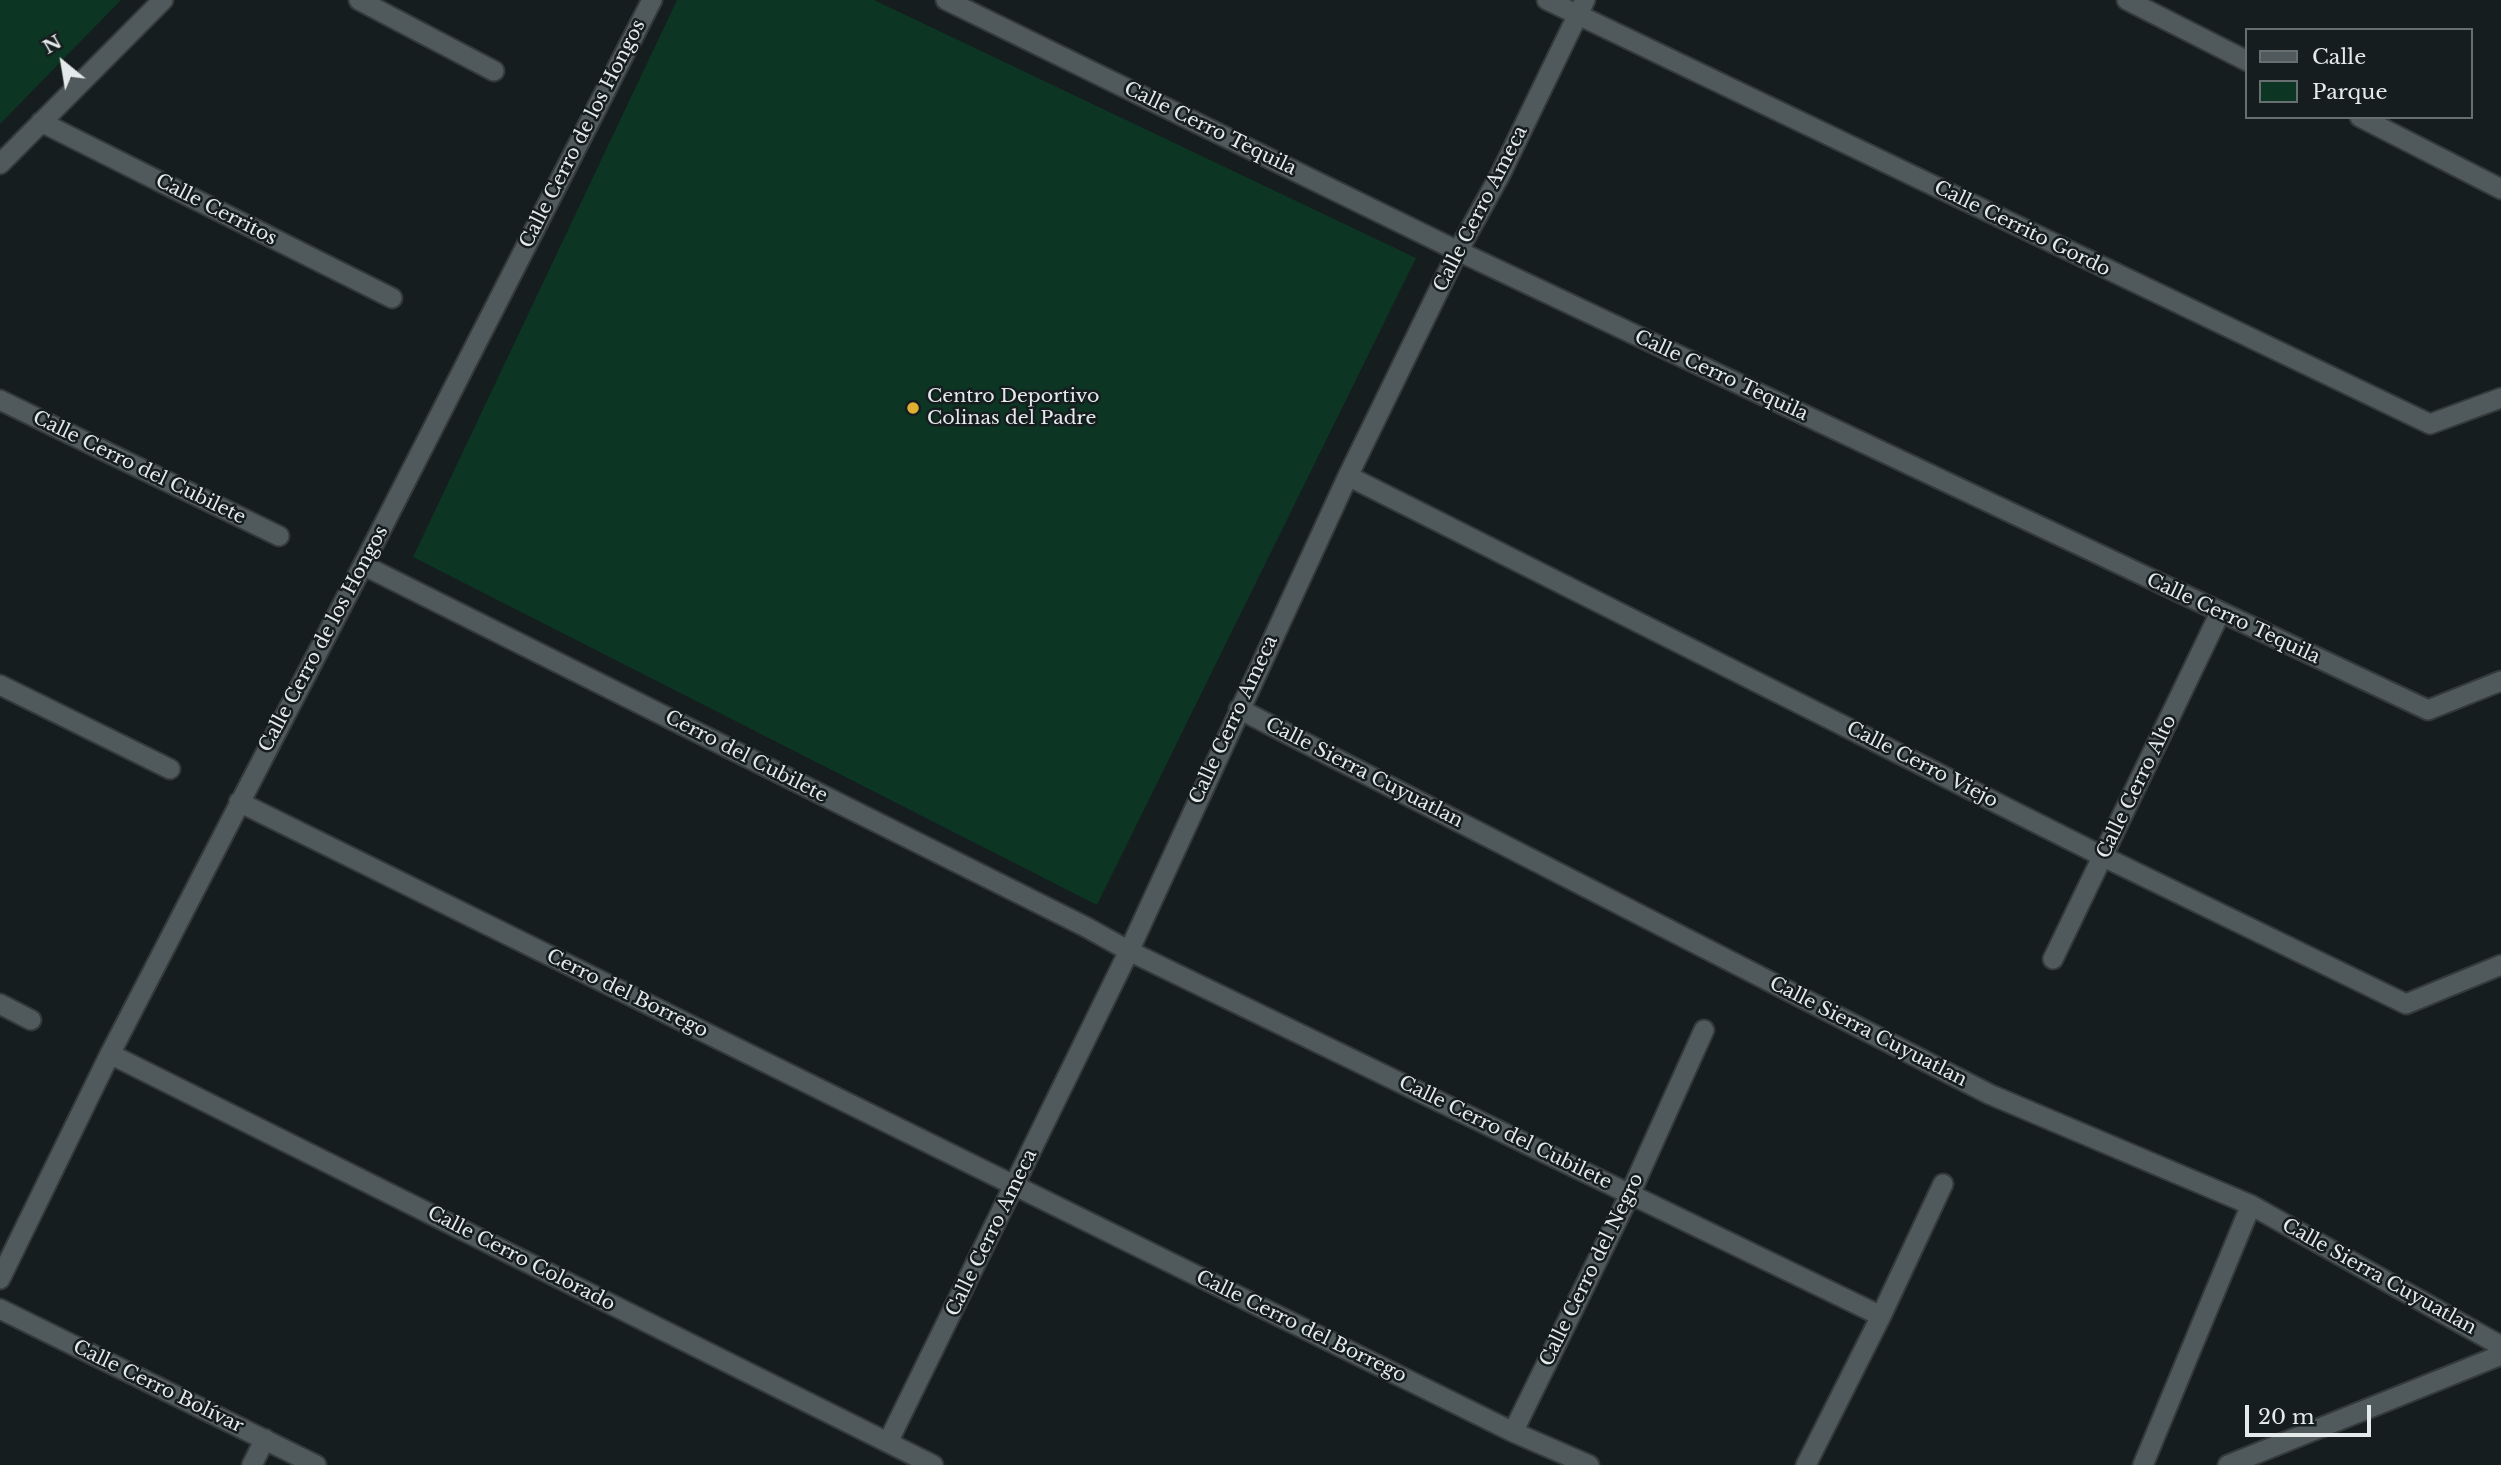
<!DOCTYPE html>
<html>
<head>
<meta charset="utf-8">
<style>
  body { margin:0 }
  #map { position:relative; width:2501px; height:1465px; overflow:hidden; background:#151d1e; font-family:"Libre Baskerville",serif }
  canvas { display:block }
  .legend { position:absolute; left:2245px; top:28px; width:228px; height:91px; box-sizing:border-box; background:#151d1e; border:2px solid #686f70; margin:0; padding:9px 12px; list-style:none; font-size:21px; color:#e4e9ea }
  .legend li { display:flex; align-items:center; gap:14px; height:35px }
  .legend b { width:35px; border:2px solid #686f70 }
  .north { position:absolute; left:28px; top:28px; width:70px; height:70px; -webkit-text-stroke:5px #151d1e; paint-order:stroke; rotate:330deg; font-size:19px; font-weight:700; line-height:28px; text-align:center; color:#e4e9ea }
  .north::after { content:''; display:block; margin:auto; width:24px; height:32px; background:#e4e9ea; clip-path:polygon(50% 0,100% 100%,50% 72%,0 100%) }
  .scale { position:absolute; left:2245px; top:1405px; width:126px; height:32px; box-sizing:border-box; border:4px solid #e4e9ea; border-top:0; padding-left:9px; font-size:21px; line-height:24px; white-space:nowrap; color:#e4e9ea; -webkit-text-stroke:5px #151d1e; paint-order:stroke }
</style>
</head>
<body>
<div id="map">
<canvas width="2501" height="1465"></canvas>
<ul class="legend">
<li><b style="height:9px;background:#50595b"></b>Calle</li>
<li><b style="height:19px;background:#0d3524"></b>Parque</li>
</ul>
<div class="north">N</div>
<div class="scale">20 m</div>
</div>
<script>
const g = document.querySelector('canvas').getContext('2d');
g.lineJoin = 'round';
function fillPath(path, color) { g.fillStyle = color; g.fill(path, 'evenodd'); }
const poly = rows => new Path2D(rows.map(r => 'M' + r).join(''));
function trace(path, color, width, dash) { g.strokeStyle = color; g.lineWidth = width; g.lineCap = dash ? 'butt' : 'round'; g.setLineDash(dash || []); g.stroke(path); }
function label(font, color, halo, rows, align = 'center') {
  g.font = font + ' "Libre Baskerville",serif'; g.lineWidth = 5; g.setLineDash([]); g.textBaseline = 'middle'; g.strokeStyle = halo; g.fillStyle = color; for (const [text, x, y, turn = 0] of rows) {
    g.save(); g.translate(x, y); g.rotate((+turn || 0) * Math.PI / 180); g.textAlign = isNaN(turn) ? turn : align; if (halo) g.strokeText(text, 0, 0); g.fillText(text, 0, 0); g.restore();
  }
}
fillPath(poly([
  [0,0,121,0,0,124],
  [677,0,874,0,1416,258,1097,905,413,557]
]), '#0d3524');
const minor = poly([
  [359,0,494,71],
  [946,0,1458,251,2428,710,2501,681],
  [1547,0,2430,424,2501,398],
  [2127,0,2247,61],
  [2360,117,2501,189],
  [41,122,392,298],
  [0,164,163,0],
  [0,400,279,536],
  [1348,476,2104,857,2406,1004,2501,965],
  [363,565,1086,927,1129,951,1881,1316],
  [0,685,170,769],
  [1239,709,1989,1094,2251,1205,2501,1346],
  [239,802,1513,1432,1589,1465],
  [2053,959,2220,613],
  [0,1004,31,1020],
  [110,1054,933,1465],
  [0,1279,110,1054,363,565,652,0],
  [0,1309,316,1465],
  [1513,1432,1630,1194,1704,1030],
  [888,1442,1129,951,1348,476,1458,251,1500,175,1585,0],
  [252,1465,265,1439],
  [1806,1465,1881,1316,1943,1184],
  [2143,1465,2251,1205],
  [2228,1465,2501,1355]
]);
trace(minor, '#34393a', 23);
trace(minor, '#50595b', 19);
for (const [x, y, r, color] of [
  [913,408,7,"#deb133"]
]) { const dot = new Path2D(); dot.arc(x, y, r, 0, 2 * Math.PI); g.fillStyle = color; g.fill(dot); trace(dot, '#151d1e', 2.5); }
label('19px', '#e4e9ea', '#151d1e', [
  ["Calle Cerro Tequila",1210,129,26],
  ["Calle Cerro de los Hongos",583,134,-63],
  ["Calle Cerro Ameca",1481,209,-63],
  ["Calle Cerritos",216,210,27],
  ["Calle Cerrito Gordo",2022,229,26],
  ["Calle Cerro Tequila",1721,376,25],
  ["Calle Cerro del Cubilete",139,468,26],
  ["Calle Cerro Tequila",2233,619,25],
  ["Calle Cerro de los Hongos",324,639,-62],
  ["Calle Cerro Ameca",1234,720,-65],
  ["Cerro del Cubilete",746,757,27],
  ["Calle Cerro Viejo",1922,765,27],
  ["Calle Sierra Cuyuatlan",1364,773,27],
  ["Calle Cerro Alto",2137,787,-64],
  ["Cerro del Borrego",627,994,26],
  ["Calle Sierra Cuyuatlan",1868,1032,27],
  ["Calle Cerro del Cubilete",1505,1133,26],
  ["Calle Cerro Ameca",992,1233,-64],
  ["Calle Cerro Colorado",521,1259,27],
  ["Calle Cerro del Negro",1592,1270,-64],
  ["Calle Sierra Cuyuatlan",2379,1277,29],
  ["Calle Cerro del Borrego",1301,1327,26],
  ["Calle Cerro Bolívar",158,1387,26]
]);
label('19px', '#e4e9ea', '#151d1e', [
  ["Centro Deportivo",927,397],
  ["Colinas del Padre",927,419]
], 'left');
</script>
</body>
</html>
